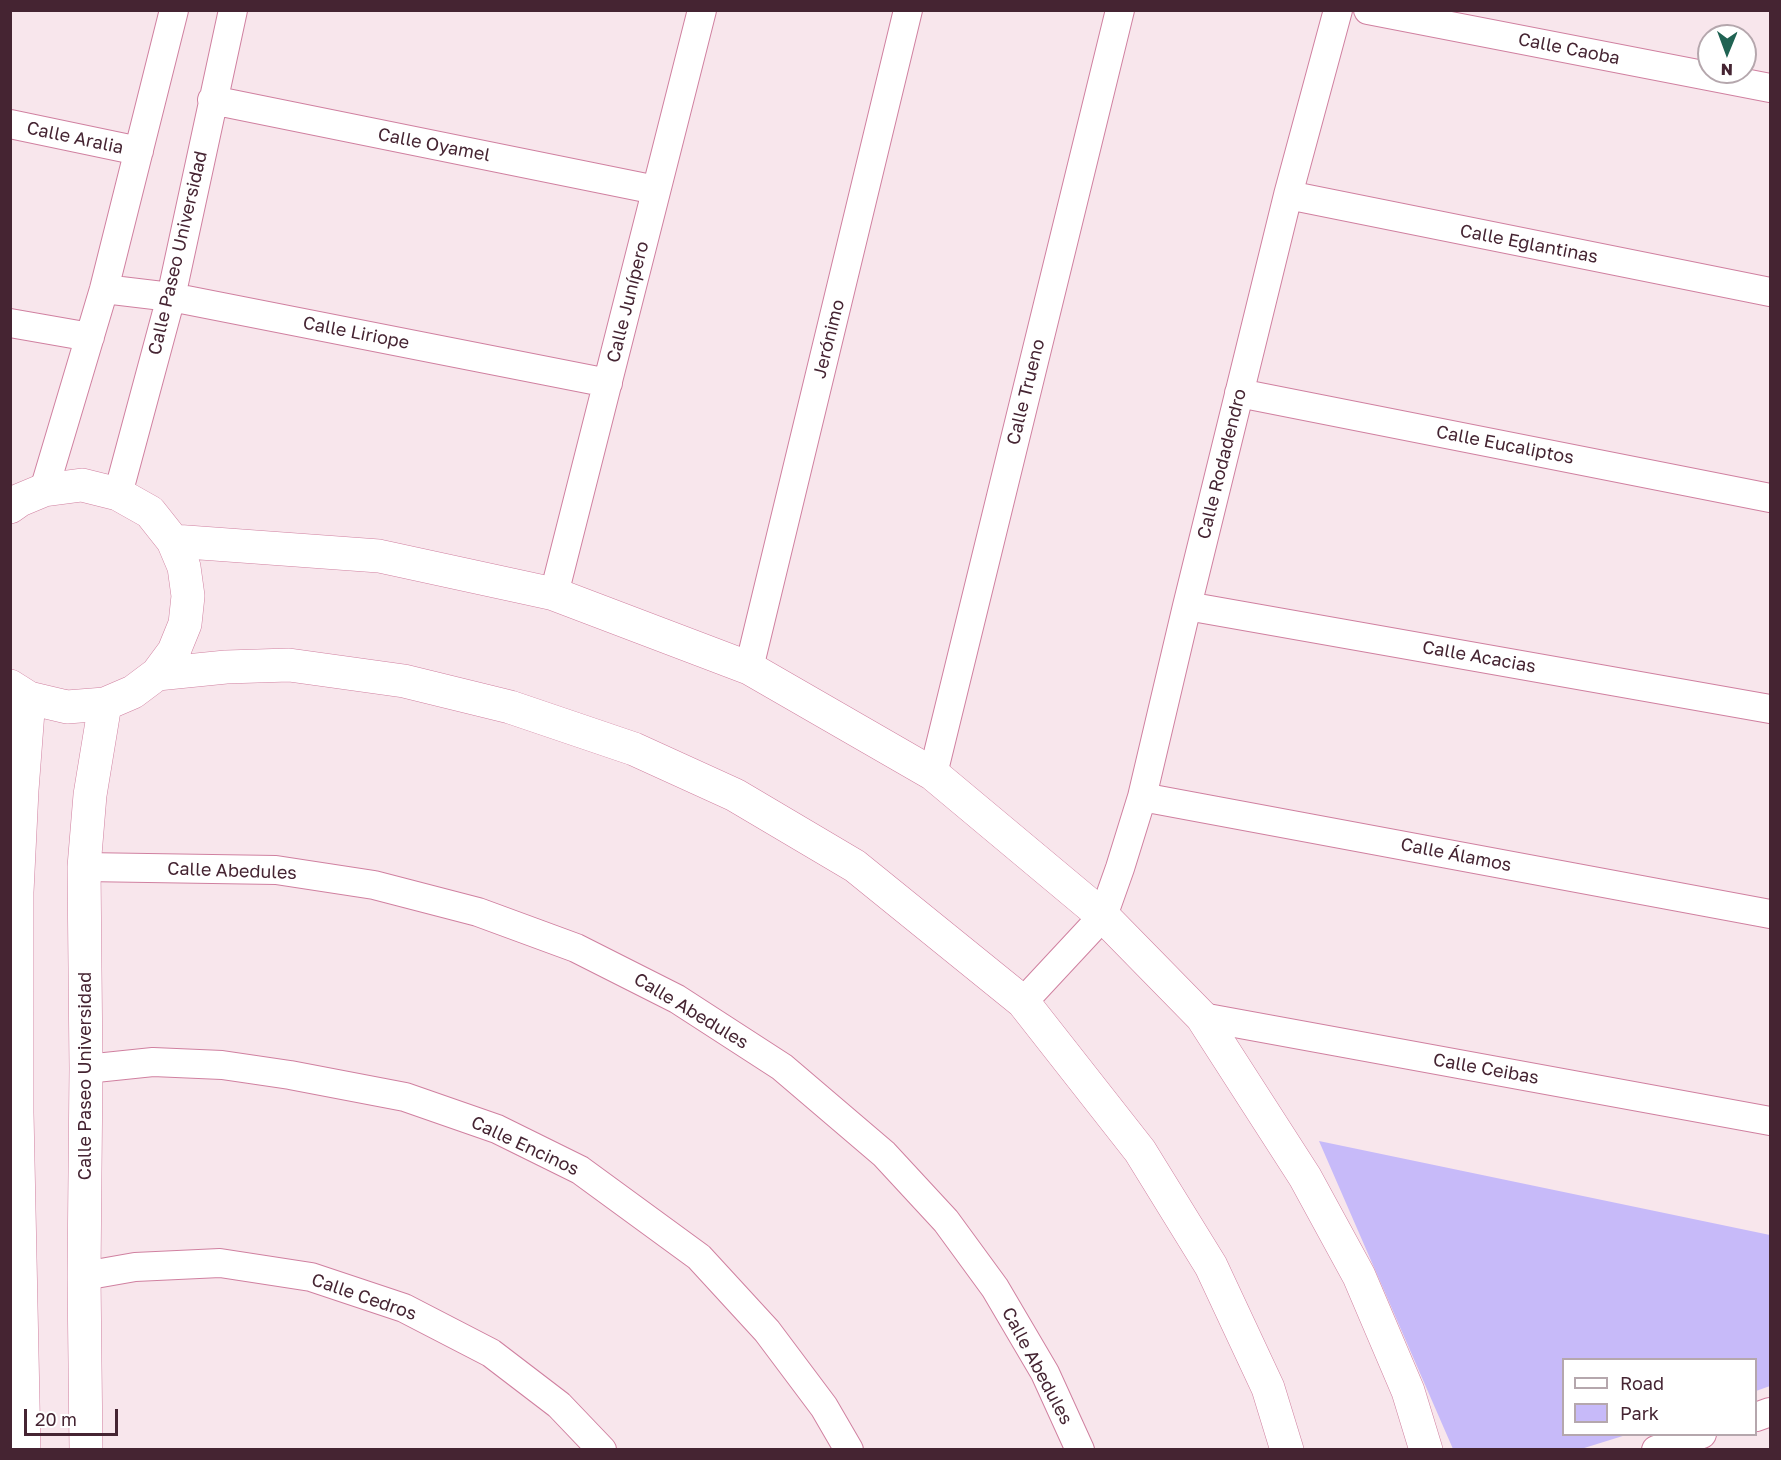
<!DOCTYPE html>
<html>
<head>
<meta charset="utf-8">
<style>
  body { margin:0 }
  #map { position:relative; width:1781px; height:1460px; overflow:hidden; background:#f8e6ec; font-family:"Golos Text",sans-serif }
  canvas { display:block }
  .frame { position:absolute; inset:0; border:12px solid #452432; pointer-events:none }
  .legend { position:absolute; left:1562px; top:1358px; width:195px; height:78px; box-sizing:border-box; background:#fff; border:2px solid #b5a7ad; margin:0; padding:8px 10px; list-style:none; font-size:18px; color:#452432 }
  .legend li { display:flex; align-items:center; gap:12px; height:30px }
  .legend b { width:30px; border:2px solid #b5a7ad }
  .north { position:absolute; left:1697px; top:24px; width:60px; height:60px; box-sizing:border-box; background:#fff; border:2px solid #b5a7ad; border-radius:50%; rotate:181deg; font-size:16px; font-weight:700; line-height:24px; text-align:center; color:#452432 }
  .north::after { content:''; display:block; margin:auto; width:21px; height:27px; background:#206353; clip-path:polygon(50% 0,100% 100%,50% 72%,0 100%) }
  .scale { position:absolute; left:24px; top:1409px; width:94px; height:27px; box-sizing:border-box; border:3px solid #452432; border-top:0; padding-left:8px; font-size:18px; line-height:21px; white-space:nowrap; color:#452432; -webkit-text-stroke:4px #fff; paint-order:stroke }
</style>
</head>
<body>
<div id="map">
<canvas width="1781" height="1460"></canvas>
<div class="frame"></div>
<ul class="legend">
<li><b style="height:8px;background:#fff"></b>Road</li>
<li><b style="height:16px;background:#c7baf9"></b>Park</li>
</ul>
<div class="north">N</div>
<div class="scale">20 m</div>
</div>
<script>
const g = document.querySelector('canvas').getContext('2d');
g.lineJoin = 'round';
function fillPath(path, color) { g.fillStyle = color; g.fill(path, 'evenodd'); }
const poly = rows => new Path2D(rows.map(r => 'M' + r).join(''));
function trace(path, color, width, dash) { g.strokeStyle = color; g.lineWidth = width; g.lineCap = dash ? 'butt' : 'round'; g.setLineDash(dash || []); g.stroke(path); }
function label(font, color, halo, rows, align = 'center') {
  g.font = font + ' "Golos Text",sans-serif'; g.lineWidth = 4.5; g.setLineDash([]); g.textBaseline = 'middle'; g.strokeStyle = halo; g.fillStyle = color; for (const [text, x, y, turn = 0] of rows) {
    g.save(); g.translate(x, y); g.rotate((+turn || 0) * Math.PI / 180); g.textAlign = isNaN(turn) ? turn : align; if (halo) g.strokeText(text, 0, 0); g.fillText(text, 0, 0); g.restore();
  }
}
fillPath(poly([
  [1319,1141,1770,1235,1770,1386,1756,1391,1756,1360,1564,1360,1564,1434,1626,1435,1581,1449,1453,1449]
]), '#c7baf9');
const minor = poly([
  [1368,10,1770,88],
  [212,100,656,190],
  [10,124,139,151],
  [1288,195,1770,292],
  [104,289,171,297,608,383],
  [10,323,90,337],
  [1239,393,1770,498],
  [44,490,104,289,174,10],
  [118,494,171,297,233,10],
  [554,594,702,10],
  [1187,606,1770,709],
  [749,668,908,10],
  [933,774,1120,10],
  [1142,797,1770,914],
  [84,867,276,870,374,885,478,912,576,948,677,999,782,1067,884,1154,946,1221,995,1288,1045,1373,1080,1450],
  [1023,1002,1103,916,1120,868,1142,797,1187,606,1288,195,1338,10],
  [1202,1017,1770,1121],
  [86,1069,153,1062,222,1065,290,1075,405,1097,497,1129,580,1170,699,1257,767,1331,824,1407,849,1450],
  [84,1276,135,1267,220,1263,311,1277,404,1308,491,1353,559,1405,602,1450],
  [1756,1417,1770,1412],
  [1656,1450,1702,1434]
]);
const tertiary = poly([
  [10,507,20,500,44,490,82,485,118,494,150,512,173,541,184,567,188,596,185,624,174,651,157,674,133,692,105,704,67,707,29,698,10,686],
  [173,541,379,556,554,594,749,668,933,774,1103,916,1202,1017,1305,1177,1359,1276,1408,1391,1426,1450],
  [157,674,226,667,289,665,404,681,510,707,634,749,735,795,855,866,1023,1002,1140,1151,1211,1266,1268,1388,1287,1450],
  [24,1450,17,1113,17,892,22,790,29,698],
  [86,1450,84,1276,86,1069,84,867,90,795,105,704]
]);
trace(minor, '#d080a0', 30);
trace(tertiary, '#d080a0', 34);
trace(minor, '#fff', 28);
trace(tertiary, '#fff', 33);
label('18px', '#452432', '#fff', [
  ["Calle Caoba",1569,49,11],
  ["Calle Aralia",75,138,12],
  ["Calle Oyamel",434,145,11],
  ["Calle Eglantinas",1529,244,11],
  ["Calle Paseo Universidad",178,253,-77],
  ["Calle Junípero",628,302,-76],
  ["Calle Liriope",356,333,11],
  ["Jerónimo",829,339,-76],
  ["Calle Trueno",1026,392,-76],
  ["Calle Eucaliptos",1505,445,11],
  ["Calle Rodadendro",1222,464,-76],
  ["Calle Acacias",1479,657,10],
  ["Calle Álamos",1456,855,11],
  ["Calle Abedules",232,871,2],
  ["Calle Abedules",691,1011,31],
  ["Calle Ceibas",1486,1069,10],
  ["Calle Paseo Universidad",85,1076,-90],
  ["Calle Encinos",525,1146,25],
  ["Calle Cedros",364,1297,19],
  ["Calle Abedules",1037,1366,62]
]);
</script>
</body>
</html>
